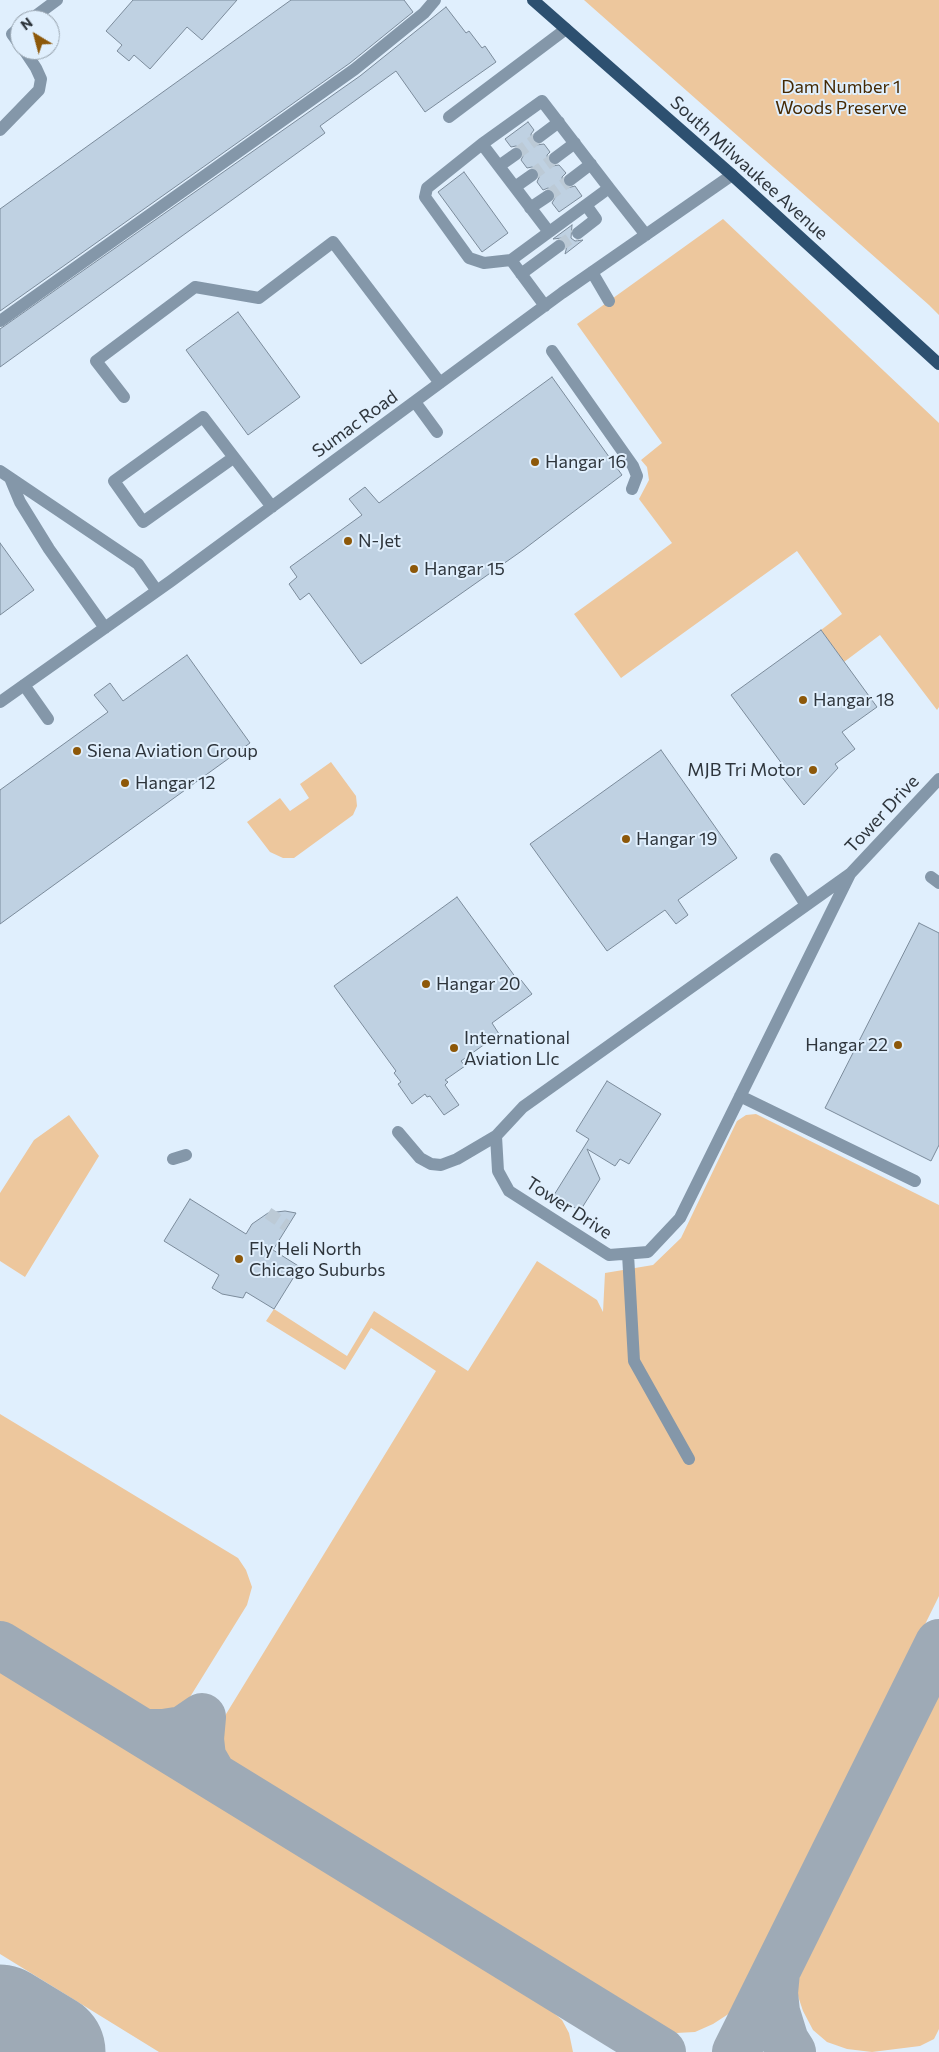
<!DOCTYPE html>
<html>
<head>
<meta charset="utf-8">
<style>
  body { margin:0 }
  #map { position:relative; width:939px; height:2052px; overflow:hidden; background:#e0effd; font-family:Commissioner,sans-serif }
  canvas { display:block }
  .north { position:absolute; left:10px; top:10px; width:50px; height:50px; box-sizing:border-box; background:#e0effd; border:1px solid #99a5b0; border-radius:50%; rotate:323deg; font-size:14px; font-weight:700; line-height:20px; text-align:center; color:#2e353c }
  .north::after { content:''; display:block; margin:auto; width:18px; height:22px; background:#8d5809; clip-path:polygon(50% 0,100% 100%,50% 72%,0 100%) }
</style>
</head>
<body>
<div id="map">
<canvas width="939" height="2052"></canvas>
<div class="north">N</div>
</div>
<script>
const g = document.querySelector('canvas').getContext('2d');
g.lineJoin = 'round';
function fillPath(path, color) { g.fillStyle = color; g.fill(path, 'evenodd'); }
const poly = rows => new Path2D(rows.map(r => 'M' + r).join(''));
function trace(path, color, width, dash) { g.strokeStyle = color; g.lineWidth = width; g.lineCap = dash ? 'butt' : 'round'; g.setLineDash(dash || []); g.stroke(path); }
function label(font, color, halo, rows, align = 'center') {
  g.font = font + ' Commissioner,sans-serif'; g.lineWidth = 4; g.setLineDash([]); g.textBaseline = 'middle'; g.strokeStyle = halo; g.fillStyle = color; for (const [text, x, y, turn = 0] of rows) {
    g.save(); g.translate(x, y); g.rotate((+turn || 0) * Math.PI / 180); g.textAlign = isNaN(turn) ? turn : align; if (halo) g.strokeText(text, 0, 0); g.fillText(text, 0, 0); g.restore();
  }
}
fillPath(poly([
  [584,0,939,0,939,315,929,305],
  [723,219,939,423,939,707,937,710,880,635,844,662,821,630,842,614,797,551,621,678,574,614,672,543,639,499,649,480,647,467,641,460,662,443,577,324],
  [331,762,356,796,357,806,353,815,294,858,283,858,270,852,247,822,280,798,290,811,309,798,300,784],
  [756,1114,939,1205,939,1596,740,1999,730,2013,713,2024,695,2032,676,2033,659,2029,236,1768,225,1755,221,1739,223,1719,436,1371,371,1328,345,1370,266,1321,274,1309,347,1356,374,1311,468,1371,537,1261,597,1300,603,1312,605,1273,653,1265,681,1238,737,1121,746,1115],
  [69,1115,99,1156,25,1277,0,1261,0,1193,34,1140],
  [0,1414,238,1558,246,1570,252,1587,247,1605,190,1697,177,1708,162,1713,141,1709,0,1623],
  [0,1668,542,2003,562,2020,569,2033,573,2052,159,2052,0,1954],
  [939,1686,939,2029,934,2039,920,2046,872,2052,847,2049,827,2042,813,2030,803,2011,797,1993,801,1965]
]), '#edc79d');
trace(poly([
  [0,1645,662,2052],
  [143,1733,164,1733,183,1730,202,1717,200,1739,202,1757,213,1776],
  [776,1972,774,1993,776,2012,785,2041,792,2052],
  [736,2052,939,1643]
]), '#9eaab6', 48);
trace(poly([
  [0,2024,46,2052]
]), '#9eaab6', 119);
const building = poly([
  [133,0,237,0,202,40,187,27,150,69,134,55,129,61,117,51,122,45,106,31,133,0],
  [291,0,404,0,413,12,350,63,0,311,0,209,291,0],
  [446,7,466,33,469,31,482,48,485,46,496,62,425,112,396,71,320,126,325,133,0,367,0,329,360,76,446,7],
  [528,122,534,130,531,134,532,141,536,145,544,144,550,152,547,155,548,162,552,166,559,165,566,173,562,177,563,184,567,188,575,186,582,196,559,212,552,203,556,196,554,191,548,188,543,190,537,182,540,175,538,170,532,167,527,168,521,160,524,154,522,149,516,146,511,147,505,139,528,122],
  [464,172,508,233,482,252,438,192,464,172],
  [572,225,571,238,575,241,583,240,565,254,567,246,565,241,562,238,553,239,572,225],
  [238,312,300,397,248,435,186,350,238,312],
  [552,377,622,475,523,550,361,664,309,593,300,600,289,584,297,577,290,567,362,515,349,499,365,487,379,503,552,377],
  [0,543,34,590,0,615,0,543],
  [821,630,877,707,842,732,855,749,835,764,838,768,804,805,781,776,788,772,731,695,821,630],
  [187,655,250,743,0,924,0,790,108,712,94,695,110,683,123,701,187,655],
  [661,750,737,858,678,900,688,915,676,924,665,910,607,951,530,844,661,750],
  [457,897,519,982,521,980,532,994,492,1023,499,1034,461,1061,465,1066,445,1080,448,1082,445,1085,459,1105,444,1115,430,1096,427,1097,425,1094,412,1104,398,1084,401,1082,394,1073,396,1071,334,986,457,897],
  [919,923,939,933,939,1145,931,1161,825,1108,919,923],
  [607,1081,661,1114,629,1164,620,1159,615,1166,587,1149,600,1179,580,1211,554,1195,589,1139,576,1131,607,1081],
  [190,1199,246,1234,252,1224,268,1213,285,1211,296,1213,273,1250,300,1267,274,1309,246,1292,243,1298,222,1294,212,1288,219,1275,164,1241,190,1199]
]);
fillPath(building, '#bfd1e2');
trace(building, '#7b8b9b', 1);
trace(poly([
  [516,154,539,137],
  [532,175,555,158],
  [548,196,570,180],
  [559,246,578,233],
  [268,1213,287,1226]
]), '#bccad6', 12, [12, 6]);
trace(poly([
  [30,20,57,0],
  [20,27,12,34,20,45],
  [449,117,566,29],
  [0,130,39,90,41,79,36,68,24,50],
  [539,137,559,122],
  [482,144,427,188,425,197,469,258,484,263,511,260],
  [555,158,575,143],
  [499,166,516,154],
  [570,180,591,164],
  [515,187,532,175],
  [609,188,646,235],
  [530,208,548,196],
  [578,233,596,219,586,205],
  [592,272,609,301],
  [521,274,559,246],
  [545,306,511,260,609,188,542,101,482,144,549,232],
  [0,321,355,69,424,13,435,0],
  [552,351,633,466,637,476,632,489],
  [124,397,96,361,195,287,259,298,333,242,440,383],
  [415,402,437,432],
  [233,458,143,522,114,481,203,417,272,507],
  [0,471,138,564,157,591],
  [10,478,20,502,49,549,105,628],
  [24,685,48,719],
  [0,702,171,581,562,293,732,175],
  [776,859,806,905],
  [850,874,680,1218,648,1252,609,1255,509,1191,498,1171,496,1136,523,1107,850,874,939,779],
  [931,877,939,883],
  [740,1096,915,1181],
  [398,1132,420,1158,431,1164,441,1165,457,1159,496,1136],
  [173,1159,186,1155],
  [628,1254,634,1361,689,1459]
]), '#8497a9', 12);
trace(poly([
  [533,0,732,175,939,364]
]), '#2d5070', 12);
for (const [x, y, r, color] of [
  [535,462,5,"#8d5809"],
  [348,541,5,"#8d5809"],
  [414,569,5,"#8d5809"],
  [803,700,5,"#8d5809"],
  [77,751,5,"#8d5809"],
  [813,770,5,"#8d5809"],
  [125,783,5,"#8d5809"],
  [626,839,5,"#8d5809"],
  [426,984,5,"#8d5809"],
  [898,1045,5,"#8d5809"],
  [454,1048,5,"#8d5809"],
  [239,1259,5,"#8d5809"]
]) { const dot = new Path2D(); dot.arc(x, y, r, 0, 2 * Math.PI); g.fillStyle = color; g.fill(dot); trace(dot, '#e0effd', 2); }
label('18px', '#452903', '#e0effd', [
  ["Dam Number 1",841,87],
  ["Woods Preserve",841,108]
]);
label('18px', '#2e353c', '#e0effd', [
  ["South Milwaukee Avenue",749,168,42],
  ["Sumac Road",355,424,-36],
  ["Tower Drive",882,814,-47],
  ["Tower Drive",569,1208,33]
]);
label('18px', '#2e353c', '#e0effd', [
  ["Hangar 16",545,462],
  ["N-Jet",358,541],
  ["Hangar 15",424,569],
  ["Hangar 18",813,700],
  ["Siena Aviation Group",87,751],
  ["MJB Tri Motor",803,770,"right"],
  ["Hangar 12",135,783],
  ["Hangar 19",636,839],
  ["Hangar 20",436,984],
  ["International",464,1038],
  ["Aviation Llc",464,1059],
  ["Hangar 22",888,1045,"right"],
  ["Fly Heli North",249,1249],
  ["Chicago Suburbs",249,1270]
], 'left');
</script>
</body>
</html>
